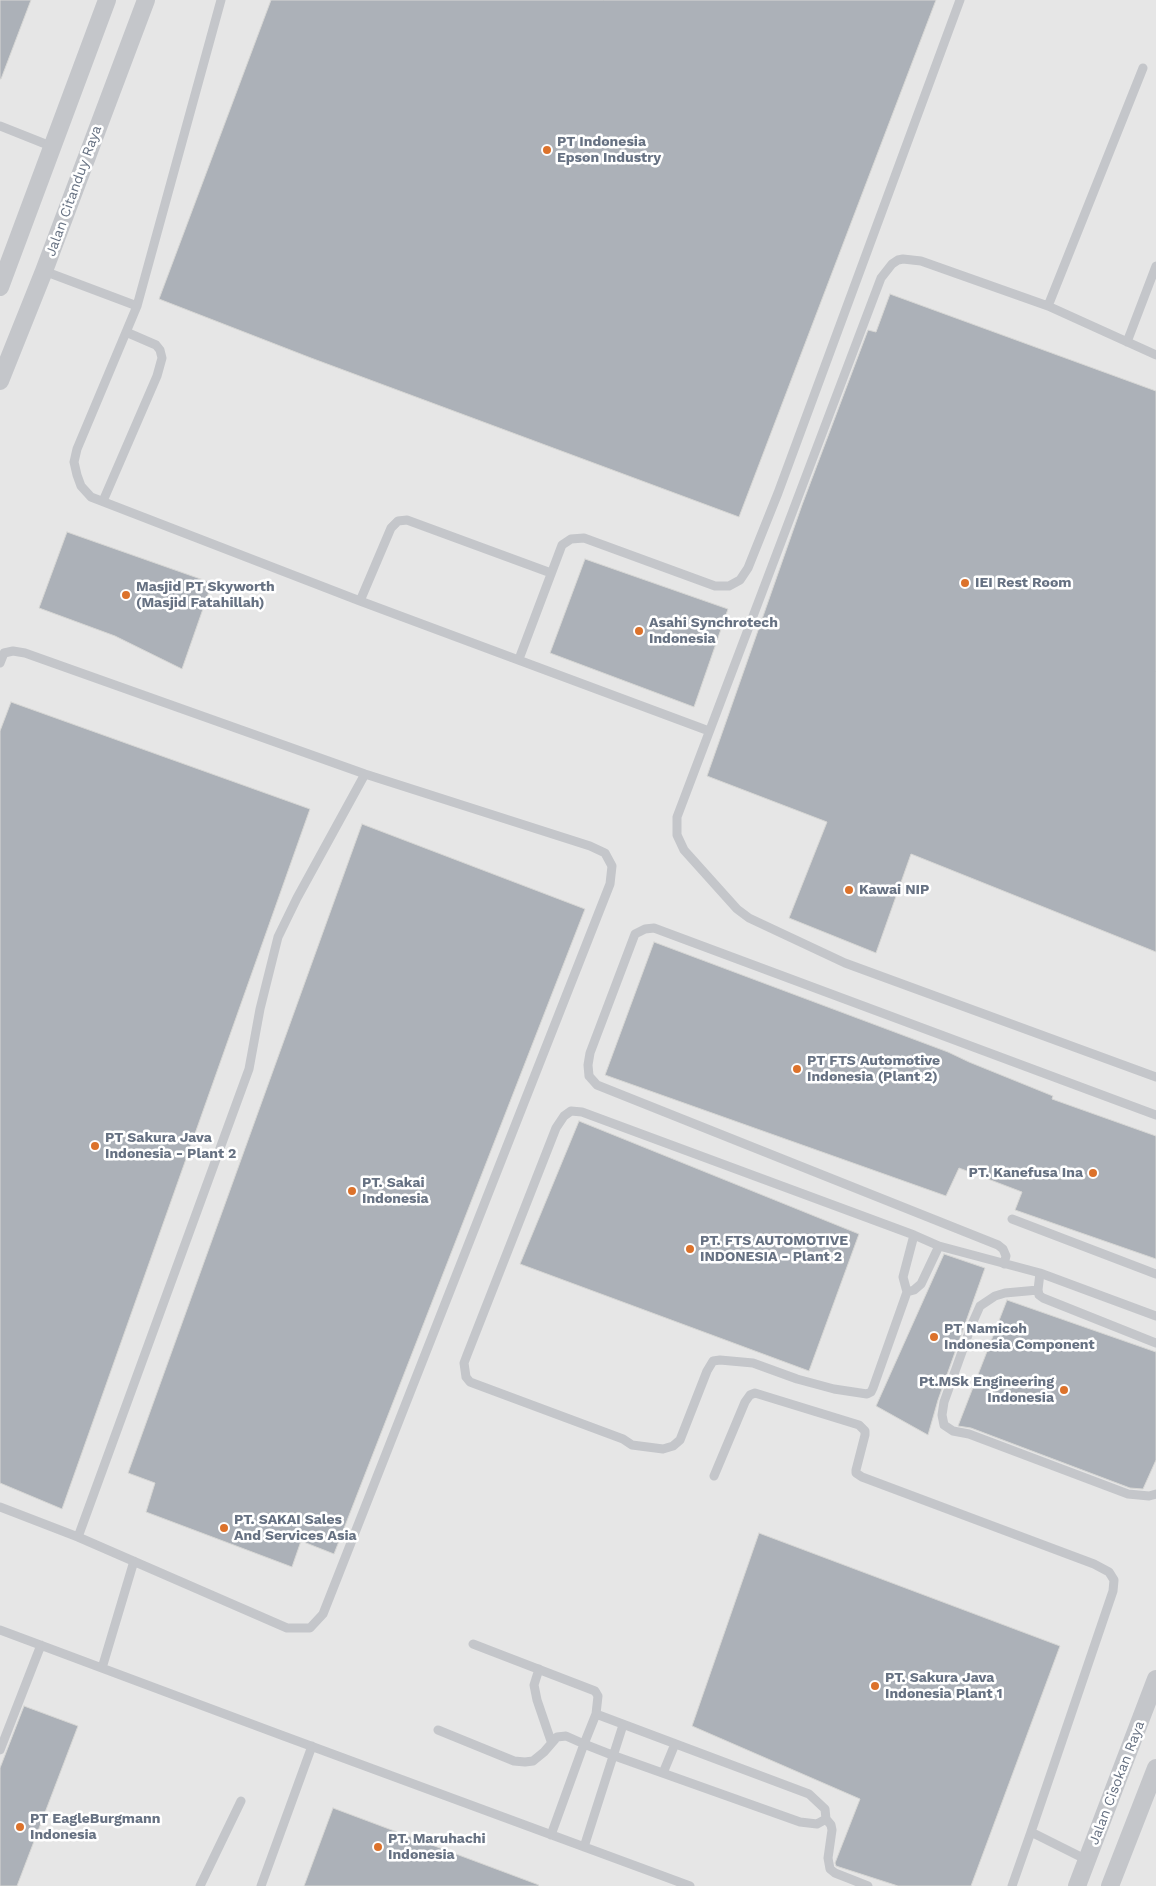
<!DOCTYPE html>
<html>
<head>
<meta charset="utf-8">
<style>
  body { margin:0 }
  canvas { display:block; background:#f5f6f2 }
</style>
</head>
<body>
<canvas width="1156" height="1886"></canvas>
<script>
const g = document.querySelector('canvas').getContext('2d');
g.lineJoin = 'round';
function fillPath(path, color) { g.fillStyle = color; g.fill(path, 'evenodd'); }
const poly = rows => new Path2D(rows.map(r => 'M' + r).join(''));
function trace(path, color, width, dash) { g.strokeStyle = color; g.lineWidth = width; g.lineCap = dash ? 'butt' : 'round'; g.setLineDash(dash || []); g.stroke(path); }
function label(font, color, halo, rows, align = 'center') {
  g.font = font + ' "Work Sans",sans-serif'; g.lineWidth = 5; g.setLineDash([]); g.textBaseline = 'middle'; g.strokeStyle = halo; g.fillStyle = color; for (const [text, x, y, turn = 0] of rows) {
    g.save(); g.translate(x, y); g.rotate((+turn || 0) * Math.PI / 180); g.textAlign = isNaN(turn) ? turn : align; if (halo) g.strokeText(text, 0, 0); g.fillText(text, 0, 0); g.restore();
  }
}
fillPath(poly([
  [0,0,1156,0,1156,1886,0,1886]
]), '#e6e6e6');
const building = poly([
  [0,0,31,0,1,79,0,79,0,0],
  [271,0,936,0,739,517,311,358,159,299,271,0],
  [890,294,1156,391,1156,952,911,854,876,953,789,918,827,822,707,776,802,505,868,330,876,332,890,294],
  [67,532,212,583,182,669,115,636,39,608,67,532],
  [585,559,728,609,694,707,550,653,585,559],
  [11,702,310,809,62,1509,0,1483,0,731,11,702],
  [362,824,585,909,334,1554,301,1541,292,1567,146,1512,155,1483,128,1473,362,824],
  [654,942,948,1052,969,1062,1053,1096,1052,1099,1156,1136,1156,1259,1015,1210,1022,1192,959,1168,946,1196,605,1075,654,942],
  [579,1121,859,1234,809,1371,520,1264,579,1121],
  [944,1254,985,1268,938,1400,928,1435,876,1406,944,1254],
  [1007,1300,1156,1352,1156,1460,1143,1489,1130,1488,971,1428,958,1426,1007,1300],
  [759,1533,1060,1646,971,1886,898,1886,836,1866,835,1863,860,1799,692,1726,759,1533],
  [24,1706,78,1726,17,1886,0,1886,0,1768,24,1706],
  [333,1808,539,1885,538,1886,304,1886,333,1808]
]);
fillPath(building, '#acb1b8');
trace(building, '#d7d7d5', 1);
trace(poly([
  [0,126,53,147],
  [44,271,137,306,77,449,74,462,77,475,81,486,91,497,360,601,709,731],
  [137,306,221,0],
  [1048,306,1143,68],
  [1127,342,1156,266],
  [1156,355,1048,306,921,261,903,259,898,260,892,264,881,278,677,817,677,835,684,850,737,909,749,918,845,963,1156,1077],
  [103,501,157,376,162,358,160,350,156,345,126,332],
  [360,601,391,528,398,521,407,520,551,573],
  [519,659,562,545,571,539,584,538,715,586,729,586,740,580,748,568,778,493,960,0],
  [0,663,4,653,13,651,25,653,365,774,590,846,605,853,612,866,610,884,323,1614,310,1628,287,1628,78,1537,0,1507],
  [1012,1219,1156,1274],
  [914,1235,903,1277,907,1292,873,1388,871,1392,867,1394,834,1389,797,1379,753,1363,720,1360,713,1361,707,1371,680,1440,673,1446,663,1449,632,1445,623,1439,470,1382,466,1377,464,1363,467,1355,556,1128,564,1116,571,1111,582,1112,914,1235,939,1246,1040,1273,1156,1316],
  [1004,1264,1006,1256,1003,1249,998,1245,597,1085,589,1076,588,1065,590,1053,635,934,645,929,654,928,1156,1115],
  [1040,1273,1038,1290,1039,1295,1043,1298,1156,1343],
  [1038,1290,1005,1293,995,1296,980,1306,972,1324,944,1402,942,1415,944,1425,953,1431,969,1434,1128,1494,1149,1496,1156,1494],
  [907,1292,914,1290,921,1284,939,1246],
  [714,1476,745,1402,750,1395,755,1393,859,1425,865,1431,865,1435,856,1470,856,1473,862,1477,1094,1564,1109,1572,1114,1580,1113,1591,1031,1832],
  [78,1537,249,1069,260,1009,278,937,297,898,365,774],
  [0,1630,281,1735,690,1886],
  [473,1644,595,1691,598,1696,596,1714],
  [102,1668,134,1561],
  [539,1669,534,1685,537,1700,551,1741],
  [438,1730,514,1761,525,1762,533,1761,544,1752,557,1737,566,1736,584,1744,612,1755,800,1822,817,1824,826,1819,825,1809,809,1794,596,1714,584,1744,551,1835],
  [0,1750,41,1645],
  [663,1773,675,1744],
  [826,1819,831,1825,832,1830,828,1858,830,1869,835,1873,868,1886],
  [584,1847,623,1725],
  [200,1886,241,1801],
  [261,1886,312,1746],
  [1012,1886,1031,1832,1087,1860]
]), '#c4c6ca', 9);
trace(poly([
  [0,287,107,0],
  [0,381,44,271,146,0],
  [1077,1886,1156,1679],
  [1110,1886,1156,1768]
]), '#c4c6ca', 18);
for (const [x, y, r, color] of [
  [547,150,5,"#dc722b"],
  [965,583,5,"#dc722b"],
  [126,595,5,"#dc722b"],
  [639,631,5,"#dc722b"],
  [849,890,5,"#dc722b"],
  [797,1069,5,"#dc722b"],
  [95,1146,5,"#dc722b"],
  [1093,1173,5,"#dc722b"],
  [352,1191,5,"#dc722b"],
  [690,1249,5,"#dc722b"],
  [934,1337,5,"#dc722b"],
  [1064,1390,5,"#dc722b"],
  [224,1528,5,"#dc722b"],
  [875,1686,5,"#dc722b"],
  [20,1827,5,"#dc722b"],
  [378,1847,5,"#dc722b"]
]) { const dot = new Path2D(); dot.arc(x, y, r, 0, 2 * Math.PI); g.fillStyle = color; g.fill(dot); trace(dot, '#fff', 2); }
label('bold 14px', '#667182', '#fff', [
  ["PT Indonesia",557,142],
  ["Epson Industry",557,158],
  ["IEI Rest Room",975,583],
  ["Masjid PT Skyworth",136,587],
  ["(Masjid Fatahillah)",136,603],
  ["Asahi Synchrotech",649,623],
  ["Indonesia",649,639],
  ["Kawai NIP",859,890],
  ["PT FTS Automotive",807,1061],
  ["Indonesia (Plant 2)",807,1077],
  ["PT Sakura Java",105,1138],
  ["Indonesia - Plant 2",105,1154],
  ["PT. Kanefusa Ina",1083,1173,"right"],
  ["PT. Sakai",362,1183],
  ["Indonesia",362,1199],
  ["PT. FTS AUTOMOTIVE",700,1241],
  ["INDONESIA - Plant 2",700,1257],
  ["PT Namicoh",944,1329],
  ["Indonesia Component",944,1345],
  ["Pt.MSk Engineering",1054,1382,"right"],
  ["Indonesia",1054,1398,"right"],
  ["PT. SAKAI Sales",234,1520],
  ["And Services Asia",234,1536],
  ["PT. Sakura Java",885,1678],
  ["Indonesia Plant 1",885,1694],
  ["PT EagleBurgmann",30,1819],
  ["Indonesia",30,1835],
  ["PT. Maruhachi",388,1839],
  ["Indonesia",388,1855]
], 'left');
label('14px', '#667182', '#fff', [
  ["Jalan Citanduy Raya",74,191,-70],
  ["Jalan Cisokan Raya",1117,1783,-69]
]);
</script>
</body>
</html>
